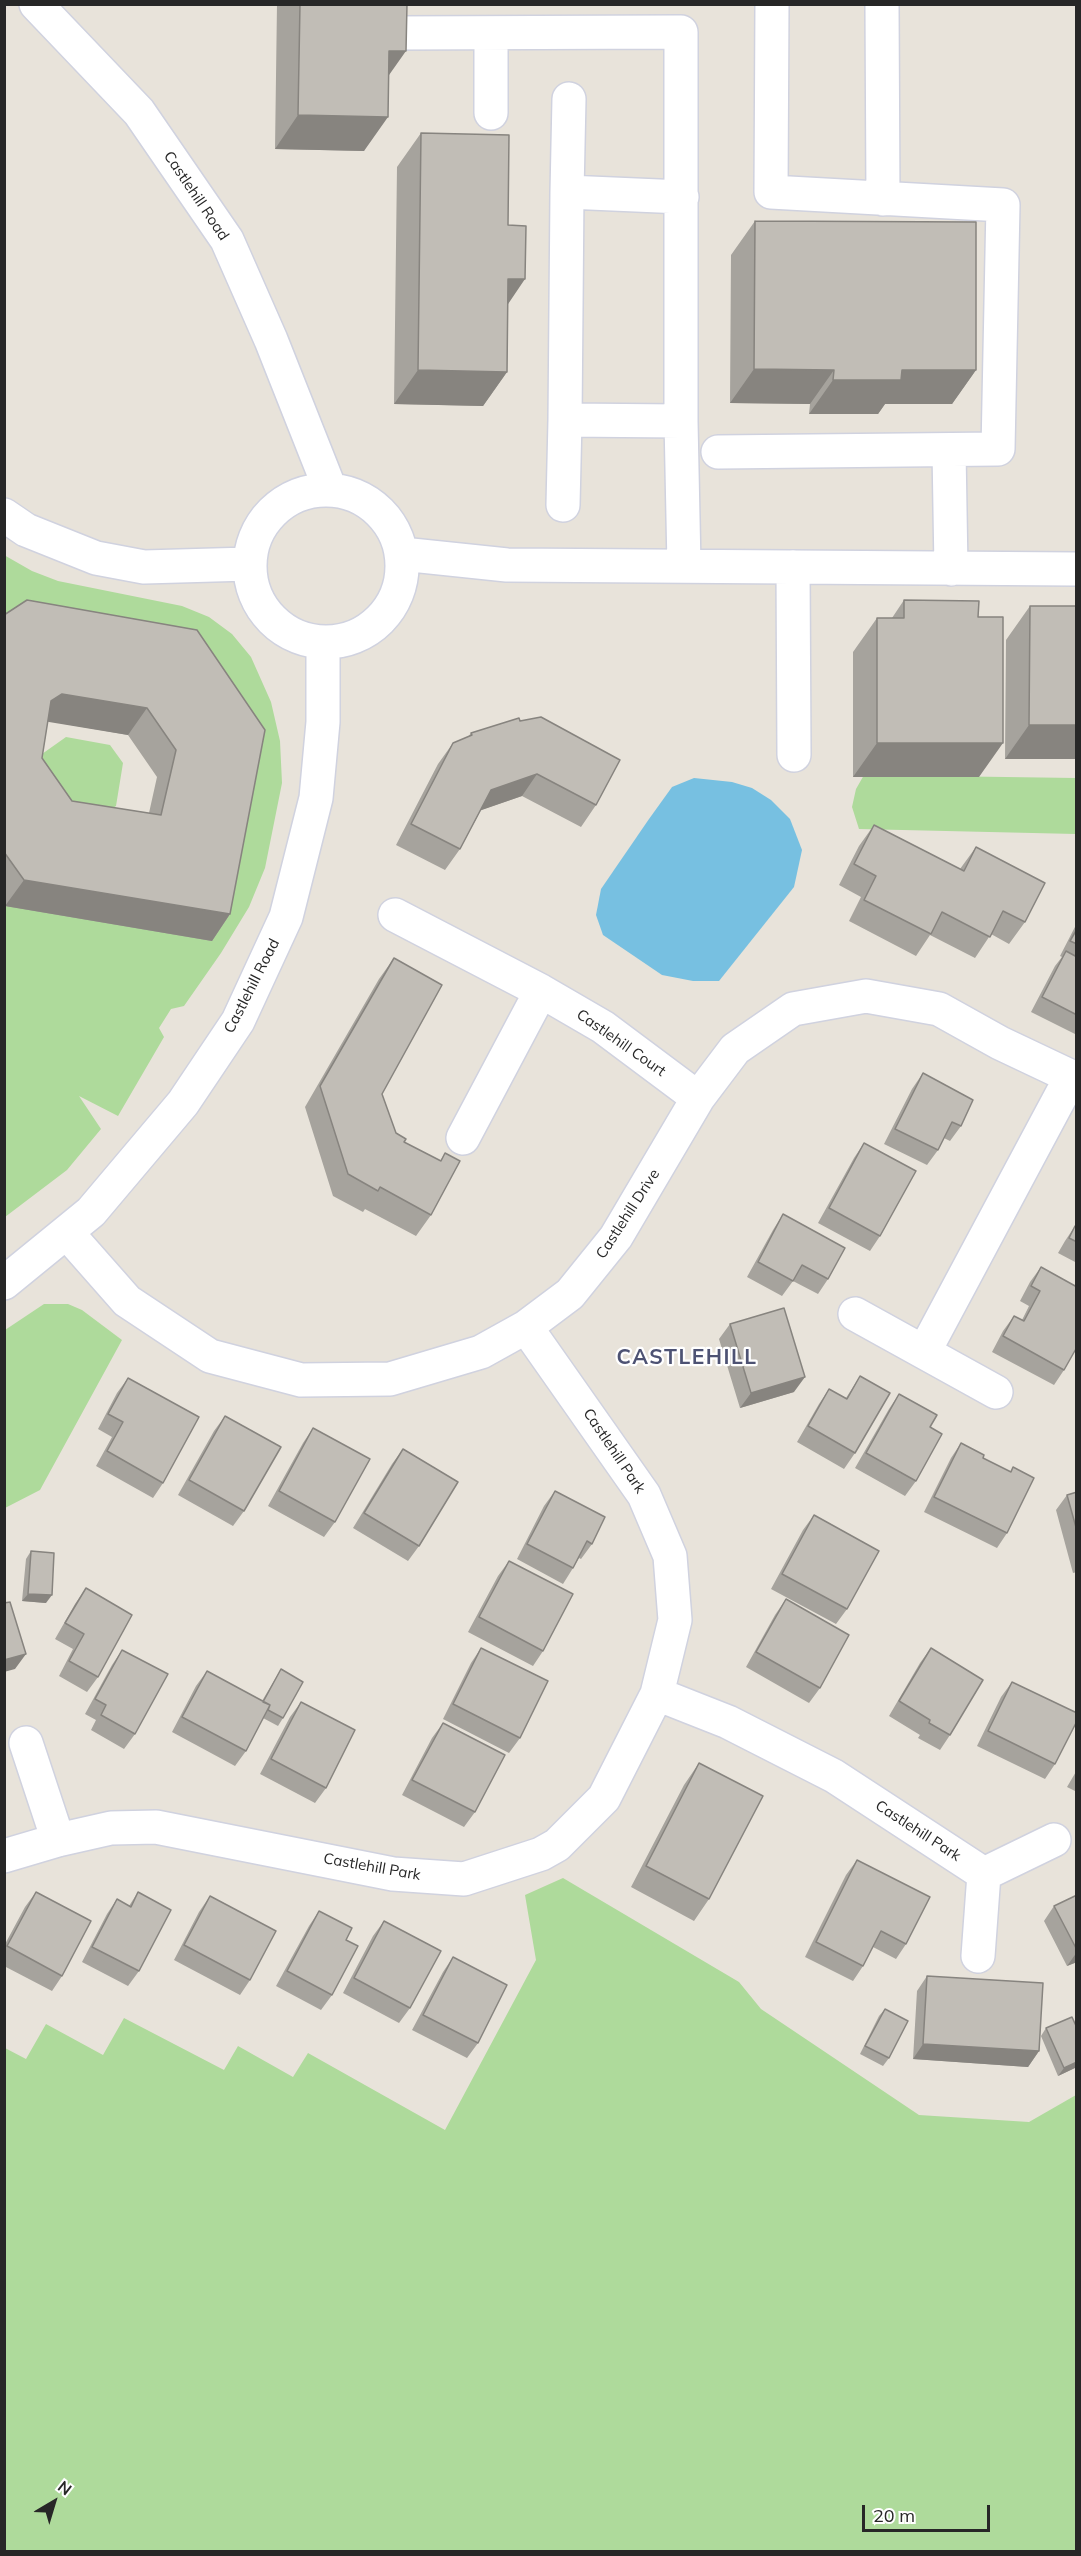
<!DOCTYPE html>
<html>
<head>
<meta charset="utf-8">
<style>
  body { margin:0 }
  #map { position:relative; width:1081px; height:2556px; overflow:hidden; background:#e8e3da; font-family:Mulish,sans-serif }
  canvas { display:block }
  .frame { position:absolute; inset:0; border:6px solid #272727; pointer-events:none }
  .north { position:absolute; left:24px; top:2472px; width:60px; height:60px; -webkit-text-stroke:4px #fff; paint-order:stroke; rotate:38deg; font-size:16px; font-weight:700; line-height:24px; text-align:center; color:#272727 }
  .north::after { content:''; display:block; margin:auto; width:21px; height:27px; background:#272727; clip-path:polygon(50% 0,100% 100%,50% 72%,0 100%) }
  .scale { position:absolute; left:862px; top:2505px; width:128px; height:27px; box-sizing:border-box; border:3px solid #272727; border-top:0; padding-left:8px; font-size:18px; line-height:21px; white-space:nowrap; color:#272727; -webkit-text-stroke:4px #fff; paint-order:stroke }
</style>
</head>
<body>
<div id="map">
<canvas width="1081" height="2556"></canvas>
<div class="frame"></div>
<div class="north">N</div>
<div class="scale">20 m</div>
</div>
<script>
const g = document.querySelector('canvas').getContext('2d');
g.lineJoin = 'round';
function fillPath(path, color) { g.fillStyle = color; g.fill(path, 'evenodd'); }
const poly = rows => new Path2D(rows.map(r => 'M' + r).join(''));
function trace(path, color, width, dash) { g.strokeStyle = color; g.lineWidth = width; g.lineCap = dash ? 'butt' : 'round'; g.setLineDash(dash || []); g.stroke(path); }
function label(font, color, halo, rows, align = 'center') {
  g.font = font + ' Mulish,sans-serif'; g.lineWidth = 4.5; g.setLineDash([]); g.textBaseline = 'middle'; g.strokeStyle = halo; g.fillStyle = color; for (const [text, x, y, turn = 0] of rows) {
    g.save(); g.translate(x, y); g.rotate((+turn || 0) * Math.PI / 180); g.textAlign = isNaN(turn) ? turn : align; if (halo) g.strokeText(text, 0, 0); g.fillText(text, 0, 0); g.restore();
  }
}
fillPath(poly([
  [4,555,32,571,58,581,182,606,209,617,232,634,251,657,271,702,280,741,282,783,265,868,249,907,221,953,184,1006,171,1009,159,1028,164,1037,118,1116,79,1096,101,1129,67,1170,5,1217,5,907,246,757,5,626],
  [66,737,110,745,123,763,116,806,102,815,62,807,37,774,42,754],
  [864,775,1076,778,1076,834,859,829,852,807,856,789],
  [44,1304,68,1304,82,1310,122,1340,40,1490,5,1508,5,1330],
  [563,1878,739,1982,761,2009,919,2115,1029,2122,1076,2095,1076,2551,5,2551,5,2048,26,2059,46,2024,103,2055,124,2018,224,2070,238,2046,293,2077,308,2053,445,2130,536,1960,525,1895]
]), '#aeda9b');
fillPath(poly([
  [694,778,732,782,752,788,771,800,790,819,802,850,794,887,719,981,693,981,662,975,603,935,596,915,601,889,649,819,672,787]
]), '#77c0e1');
const minor = poly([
  [36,4,139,112,227,240,271,340,330,489],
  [882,4,883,199],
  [394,33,681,32,681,421,684,566],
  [491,113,491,33],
  [567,192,569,99],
  [681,421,565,420,567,192,682,197],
  [949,450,951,569],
  [718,452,998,449,1003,205,771,192,772,4],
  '250 566a76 76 0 1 1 152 0a76 76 0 1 1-152 0Z',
  [563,505,565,420],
  [4,515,26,530,96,558,144,567,249,564],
  [402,554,507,565,1076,569],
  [793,567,794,755],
  [395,915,541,991,603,1027,698,1098],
  [463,1138,541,991],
  [68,1234,127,1301,210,1356,301,1380,390,1379,481,1352,526,1327,570,1294,616,1237,698,1098,735,1049,793,1009,866,996,939,1009,1000,1043,1076,1079],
  [4,1283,91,1212,183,1103,238,1021,286,917,316,798,323,722,323,643],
  [855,1314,996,1392],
  [924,1352,1071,1077],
  [657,1694,728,1722,834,1776,984,1874],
  [26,1743,58,1840],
  [4,1856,58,1840,111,1828,156,1827,393,1874,464,1879,541,1854,557,1845,604,1798,657,1694,675,1620,670,1556,644,1495,526,1327],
  [978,1956,984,1874,1054,1840]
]);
trace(minor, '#d0d2df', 36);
trace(minor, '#fff', 33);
fillPath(poly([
  [277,4,407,4,388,77,364,151,275,149],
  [421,133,508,304,507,372,483,406,394,404,397,167],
  [755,221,976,370,952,404,885,404,878,414,809,414,810,404,730,403,731,255],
  [904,600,978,617,979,777,853,777,853,652,877,618,892,618],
  [1030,606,1077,759,1005,759,1006,640],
  [4,615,197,630,230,914,212,941,5,906,4,905],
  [48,721,128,735,157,777,149,813,72,801,42,758],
  [520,721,596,805,581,827,522,796,481,810,460,849,445,870,396,845,438,764,453,743,468,737,471,733],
  [874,825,960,869,976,847,1025,922,1009,944,991,934,975,958,930,935,916,956,849,921,861,897,839,885,859,846],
  [1077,923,1077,1035,1031,1012,1055,966,1062,957,1060,956],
  [394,958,382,1094,396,1133,404,1142,440,1161,445,1153,431,1215,416,1236,365,1209,363,1212,333,1196,305,1107,379,979],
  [923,1073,961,1126,950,1141,944,1138,938,1150,927,1165,884,1144,912,1089],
  [864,1143,880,1236,870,1251,818,1223,854,1158],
  [783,1214,828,1279,818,1294,793,1281,782,1296,747,1277,773,1230],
  [1075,1226,1077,1226,1077,1263,1058,1253,1065,1241],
  [1041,1267,1064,1370,1054,1385,992,1352,1003,1331,1014,1316,1022,1320,1029,1306,1020,1301,1030,1282],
  [730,1324,794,1392,740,1408,719,1339],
  [860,1376,855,1453,844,1469,797,1442,819,1404,829,1389,846,1398],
  [128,1378,163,1483,153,1498,96,1466,112,1437,98,1429,117,1393],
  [899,1394,930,1427,916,1481,905,1496,855,1468,889,1409],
  [225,1416,244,1511,233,1526,178,1495,214,1431],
  [313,1428,335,1522,324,1537,268,1506,303,1443],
  [961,1443,983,1458,1010,1472,1013,1467,1007,1533,997,1548,924,1512,951,1458],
  [403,1449,419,1546,408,1561,353,1528,392,1464],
  [555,1491,592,1544,581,1559,579,1558,573,1568,563,1584,517,1559,544,1506],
  [1077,1492,1077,1572,1073,1573,1056,1510,1067,1495],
  [814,1515,847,1609,836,1624,771,1589,803,1530],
  [31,1551,46,1603,22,1601,26,1559],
  [509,1561,543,1651,533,1666,468,1632,498,1576],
  [86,1588,98,1677,87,1692,59,1676,73,1649,55,1639,75,1604],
  [786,1599,820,1688,809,1703,746,1667,775,1615],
  [481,1648,520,1738,509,1753,443,1719,471,1663],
  [931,1648,950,1735,940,1750,918,1738,920,1735,889,1716,920,1663],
  [122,1650,135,1734,124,1749,91,1730,96,1720,85,1714,112,1665],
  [281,1669,283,1718,278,1726,263,1718,246,1751,235,1766,172,1732,196,1686,207,1671,262,1701],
  [1012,1682,1055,1764,1045,1779,977,1746,1001,1697],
  [301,1702,326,1788,315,1803,260,1774,290,1717],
  [443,1723,475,1812,464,1827,402,1795,432,1738],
  [699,1763,709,1899,694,1921,631,1887,684,1785],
  [1077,1770,1077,1792,1067,1787],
  [857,1860,906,1944,896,1959,873,1947,863,1966,853,1981,805,1957,846,1875],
  [36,1892,62,1976,52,1991,4,1966,4,1946,25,1907],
  [138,1892,139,1971,128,1986,82,1962,107,1914,117,1899,129,1906],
  [1077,1895,1077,1962,1067,1966,1044,1921,1054,1906],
  [210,1896,250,1980,240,1995,174,1960,199,1912],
  [319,1911,346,1940,332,1995,321,2010,276,1986,309,1926],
  [384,1921,410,2008,399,2023,343,1993,373,1936],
  [453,1957,478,2043,467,2058,412,2030,443,1972],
  [927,1976,1039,2051,1028,2067,913,2059,917,1991],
  [885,2009,889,2058,883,2066,860,2054,879,2016],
  [1046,2028,1077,2067,1058,2076,1041,2036]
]), '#a6a39d');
fillPath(poly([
  [389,51,406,51,382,85],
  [298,115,388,117,364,151,275,149],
  [508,279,525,279,502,313],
  [754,369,834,370,810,404,730,403],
  [418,370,507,372,483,406,394,404],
  [902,370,976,370,952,404,885,404,878,414,809,414,833,380],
  [62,694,147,708,128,735,43,721,51,701],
  [1029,725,1077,725,1077,759,1005,759],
  [877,743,1003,743,979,777,853,777],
  [537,774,522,796,476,812,491,790],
  [24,880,230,914,212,941,5,906],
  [805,1377,794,1392,740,1408,751,1393],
  [28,1594,52,1595,46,1603,22,1601],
  [26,1654,15,1669,4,1672,4,1660],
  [1077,1952,1077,1962,1067,1966],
  [923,2044,1039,2051,1028,2067,913,2059],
  [1077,2062,1077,2067,1058,2076,1064,2068]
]), '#87847f');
const building = poly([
  [300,4,407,4,406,51,389,51,388,117,298,115,300,4],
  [421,133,509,135,508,225,526,226,525,279,508,279,507,372,418,370,421,133],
  [755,221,976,222,976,370,902,370,901,380,833,380,834,370,754,369,755,221],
  [27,600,197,630,265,730,230,914,24,880,4,852,4,615,27,600],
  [62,694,147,708,176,750,161,815,72,801,42,758,51,701,62,694],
  [904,600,979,601,978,617,1003,617,1003,743,877,743,877,618,904,618,904,600],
  [1030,606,1077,606,1077,725,1029,725,1030,606],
  [541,717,620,760,596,805,537,774,491,790,460,849,411,824,453,743,472,735,471,733,519,718,520,721,541,717],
  [874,825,964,871,976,847,1045,883,1025,922,1003,911,990,937,942,912,931,934,864,900,876,876,854,864,874,825],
  [1077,929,1077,944,1070,941,1077,929],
  [1066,951,1077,957,1077,1015,1042,997,1066,951],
  [394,958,442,985,382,1094,396,1133,406,1139,404,1142,441,1161,445,1153,460,1161,431,1215,380,1187,378,1191,348,1174,320,1086,394,958],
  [923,1073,973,1100,961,1126,952,1122,938,1150,895,1129,923,1073],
  [864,1143,916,1171,880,1236,829,1208,864,1143],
  [783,1214,845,1248,828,1279,802,1265,793,1281,758,1262,783,1214],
  [1075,1226,1077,1226,1077,1242,1069,1238,1075,1226],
  [1041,1267,1077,1287,1077,1347,1064,1370,1003,1336,1014,1316,1024,1321,1040,1291,1031,1286,1041,1267],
  [784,1308,805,1377,751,1393,730,1324,784,1308],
  [860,1376,890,1393,855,1453,808,1426,829,1389,847,1399,860,1376],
  [128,1378,199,1417,163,1483,107,1451,123,1422,108,1414,128,1378],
  [899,1394,937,1415,930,1427,942,1434,916,1481,866,1453,899,1394],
  [225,1416,281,1447,244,1511,189,1480,225,1416],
  [313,1428,370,1459,335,1522,279,1491,313,1428],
  [961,1443,984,1455,983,1458,1011,1472,1013,1467,1034,1478,1007,1533,934,1497,961,1443],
  [403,1449,458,1482,419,1546,364,1513,403,1449],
  [555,1491,605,1517,592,1544,587,1541,573,1568,527,1544,555,1491],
  [1077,1492,1077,1531,1067,1495,1077,1492],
  [814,1515,879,1551,847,1609,782,1574,814,1515],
  [31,1551,54,1553,52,1595,28,1594,31,1551],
  [509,1561,573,1594,543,1651,479,1617,509,1561],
  [86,1588,132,1615,98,1677,69,1661,84,1634,65,1623,86,1588],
  [786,1599,849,1635,820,1688,756,1652,786,1599],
  [10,1602,26,1654,4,1660,4,1603,10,1602],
  [481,1648,548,1681,520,1738,453,1704,481,1648],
  [931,1648,983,1680,950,1735,929,1723,930,1720,899,1701,931,1648],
  [122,1650,168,1674,135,1734,101,1715,106,1705,95,1699,122,1650],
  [281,1669,303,1682,283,1718,268,1710,270,1705,263,1702,281,1669],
  [207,1671,270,1705,246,1751,182,1717,207,1671],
  [1012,1682,1077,1713,1077,1721,1055,1764,988,1731,1012,1682],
  [301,1702,355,1730,326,1788,271,1759,301,1702],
  [443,1723,505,1755,475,1812,412,1780,443,1723],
  [699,1763,763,1796,709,1899,646,1866,699,1763],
  [857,1860,930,1897,906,1944,881,1931,863,1966,816,1942,857,1860],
  [36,1892,91,1921,62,1976,7,1946,36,1892],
  [138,1892,171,1910,139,1971,92,1947,117,1899,131,1907,138,1892],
  [1077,1895,1077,1950,1054,1906,1077,1895],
  [210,1896,276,1931,250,1980,184,1945,210,1896],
  [319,1911,352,1928,346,1940,358,1946,332,1995,287,1971,319,1911],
  [384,1921,441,1951,410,2008,354,1978,384,1921],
  [453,1957,507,1985,478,2043,423,2015,453,1957],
  [927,1976,1043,1983,1039,2051,923,2044,927,1976],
  [885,2009,908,2021,889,2058,865,2046,885,2009],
  [1072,2017,1077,2028,1077,2062,1064,2068,1046,2028,1072,2017]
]);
fillPath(building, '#c1bdb6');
trace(building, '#87847f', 1.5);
label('15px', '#272727', '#fff', [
  ["Castlehill Road",196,196,56],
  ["Castlehill Road",252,986,-63],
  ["Castlehill Court",621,1043,35],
  ["Castlehill Drive",628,1214,-57],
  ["Castlehill Park",614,1451,56],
  ["Castlehill Park",918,1831,33],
  ["Castlehill Park",372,1867,10]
]);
g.letterSpacing = '1.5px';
label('bold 21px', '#4d5273', '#fff', [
  ["CASTLEHILL",687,1358]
]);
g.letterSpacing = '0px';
</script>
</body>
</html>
